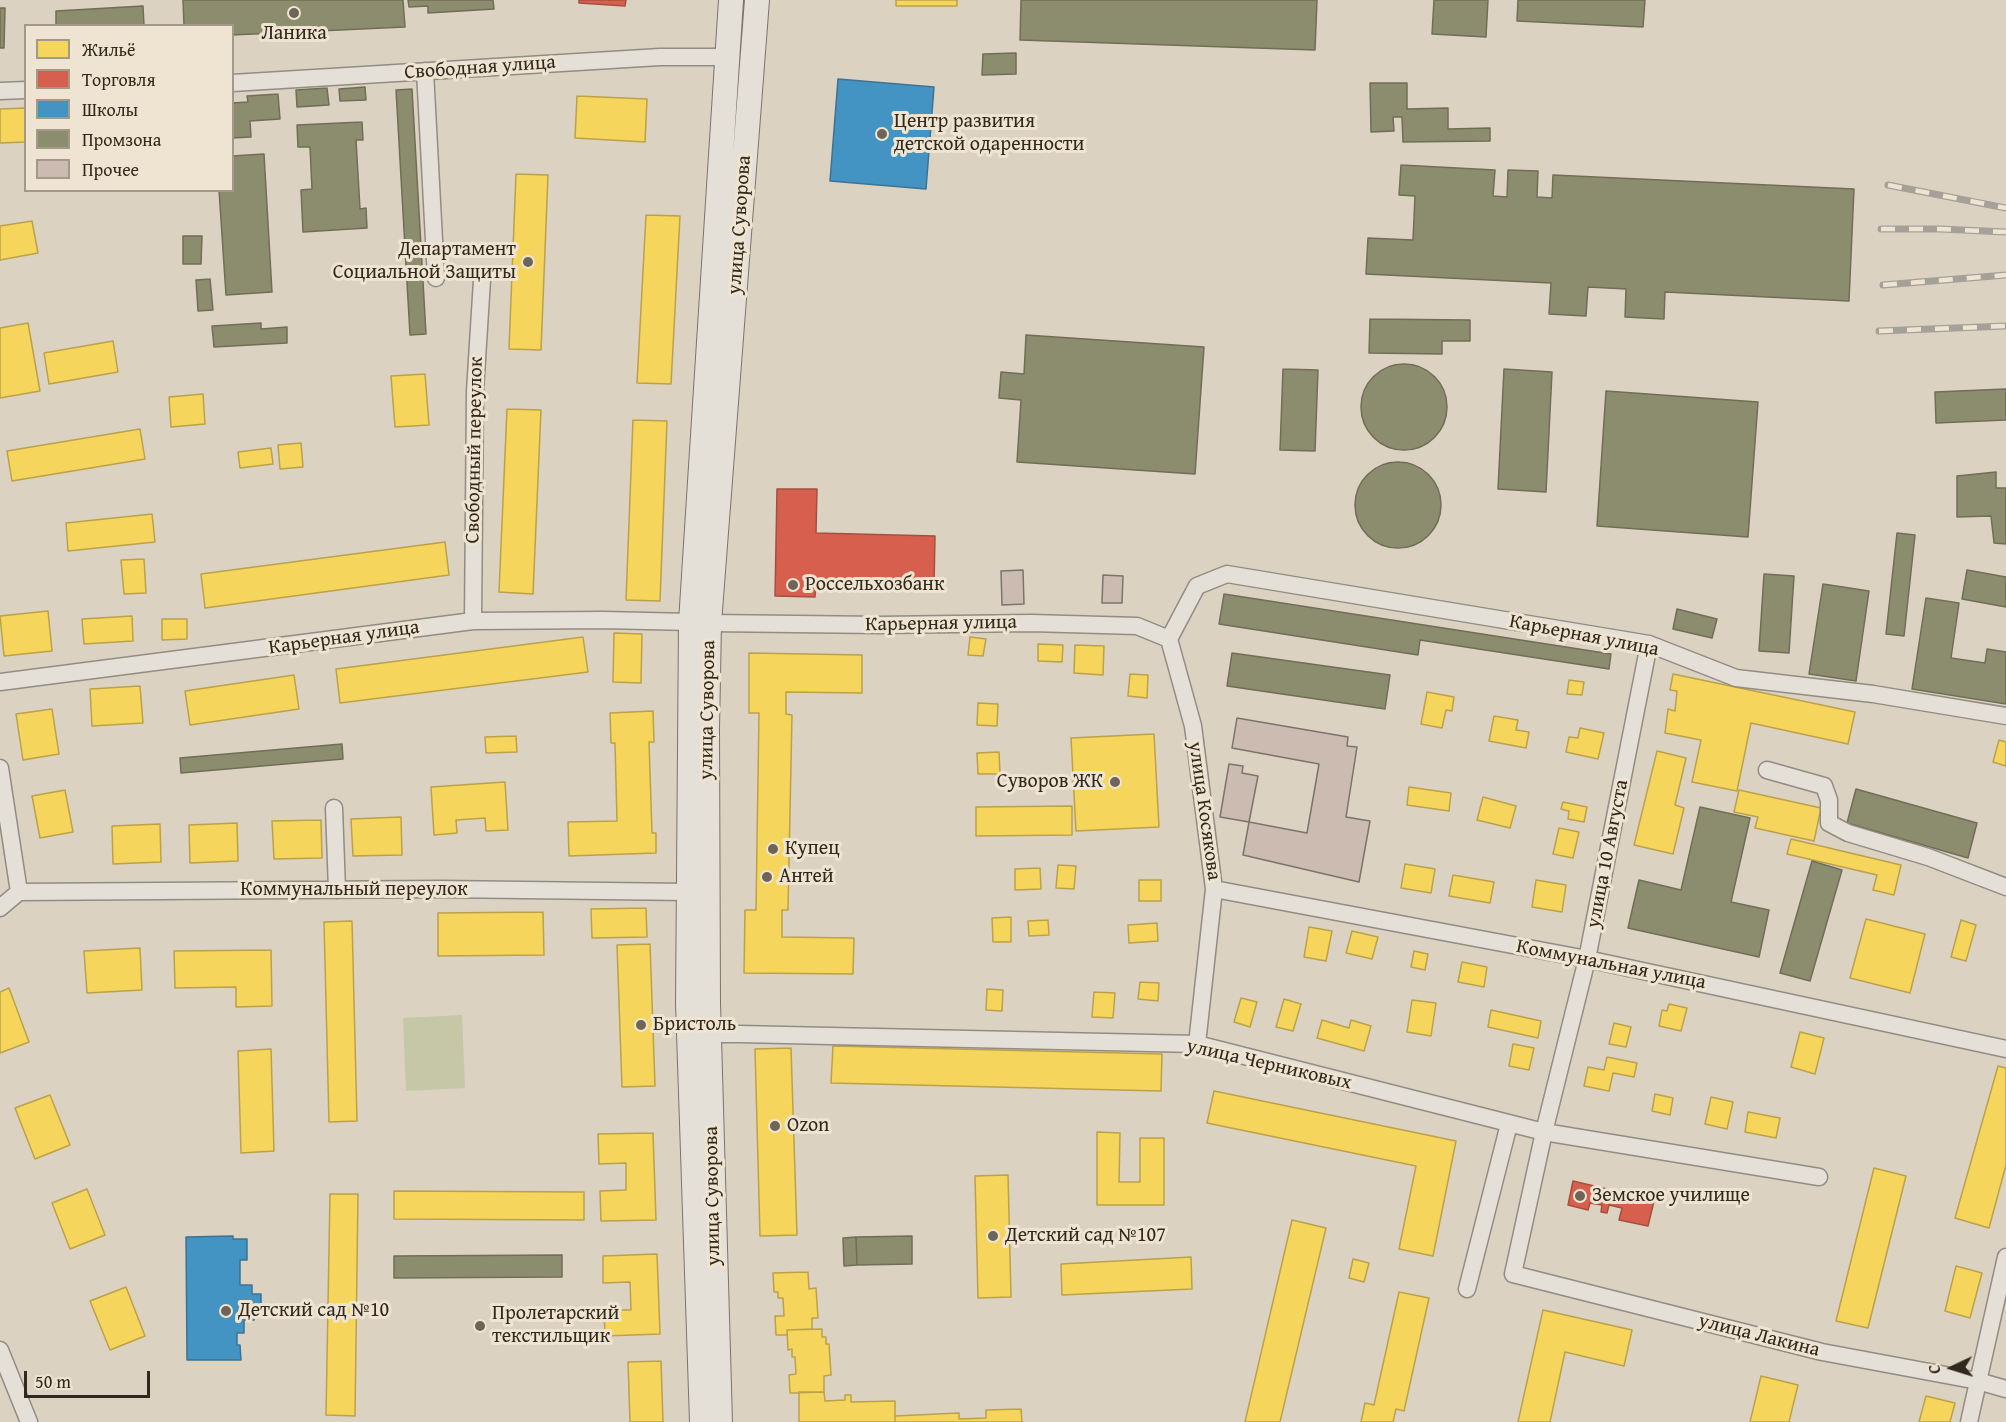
<!DOCTYPE html>
<html>
<head>
<meta charset="utf-8">
<style>
  body { margin:0 }
  #map { position:relative; width:2006px; height:1422px; overflow:hidden; background:#dcd2c2; font-family:"Gentium Book Plus",serif }
  canvas { display:block }
  .legend { position:absolute; left:24px; top:24px; width:210px; height:168px; box-sizing:border-box; background:#efe4d1; border:2px solid #a39989; margin:0; padding:8px 10px; list-style:none; font-size:18px; color:#32291e }
  .legend li { display:flex; align-items:center; gap:12px; height:30px }
  .legend b { width:30px; border:2px solid #a39989 }
  .north { position:absolute; left:1922px; top:1338px; width:60px; height:60px; -webkit-text-stroke:4px #efe4d1; paint-order:stroke; rotate:266deg; font-size:16px; font-weight:700; line-height:24px; text-align:center; color:#32291e }
  .north::after { content:''; display:block; margin:auto; width:21px; height:27px; background:#32291e; clip-path:polygon(50% 0,100% 100%,50% 72%,0 100%) }
  .scale { position:absolute; left:24px; top:1371px; width:126px; height:27px; box-sizing:border-box; border:3px solid #32291e; border-top:0; padding-left:8px; font-size:18px; line-height:21px; white-space:nowrap; color:#32291e; -webkit-text-stroke:4px #efe4d1; paint-order:stroke }
</style>
</head>
<body>
<div id="map">
<canvas width="2006" height="1422"></canvas>
<ul class="legend">
<li><b style="height:16px;background:#f6d55c"></b>Жильё</li>
<li><b style="height:16px;background:#d6604d"></b>Торговля</li>
<li><b style="height:16px;background:#4393c3"></b>Школы</li>
<li><b style="height:16px;background:#8c8c6e"></b>Промзона</li>
<li><b style="height:16px;background:#ccbbb0"></b>Прочее</li>
</ul>
<div class="north">С</div>
<div class="scale">50 m</div>
</div>
<script>
const g = document.querySelector('canvas').getContext('2d');
g.lineJoin = 'round';
function fillPath(path, color) { g.fillStyle = color; g.fill(path, 'evenodd'); }
const poly = rows => new Path2D(rows.map(r => 'M' + r).join(''));
function trace(path, color, width, dash) { g.strokeStyle = color; g.lineWidth = width; g.lineCap = dash ? 'butt' : 'round'; g.setLineDash(dash || []); g.stroke(path); }
function label(font, color, halo, rows, align = 'center') {
  g.font = font + ' "Gentium Book Plus",serif'; g.lineWidth = 6; g.setLineDash([]); g.textBaseline = 'middle'; g.strokeStyle = halo; g.fillStyle = color; for (const [text, x, y, turn = 0] of rows) {
    g.save(); g.translate(x, y); g.rotate((+turn || 0) * Math.PI / 180); g.textAlign = isNaN(turn) ? turn : align; if (halo) g.strokeText(text, 0, 0); g.fillText(text, 0, 0); g.restore();
  }
}
fillPath(poly([
  [462,1015,465,1088,406,1091,403,1018]
]), '#c5c7a7');
const homes = poly([
  [896,0,957,0,957,6,896,6,896,0],
  [577,96,647,99,645,142,575,138,577,96],
  [26,108,26,142,0,143,0,109,26,108],
  [516,174,548,175,541,350,509,349,516,174],
  [646,215,680,216,671,384,637,383,646,215],
  [32,221,38,253,0,260,0,226,32,221],
  [28,323,40,391,0,398,0,328,28,323],
  [113,341,118,372,49,384,44,353,113,341],
  [425,374,429,425,395,427,391,376,425,374],
  [203,394,205,424,171,427,169,397,203,394],
  [507,409,541,410,533,594,499,592,507,409],
  [633,420,667,421,660,601,626,600,633,420],
  [140,429,145,459,12,481,7,451,140,429],
  [301,443,303,467,280,469,278,445,301,443],
  [271,448,273,464,240,468,238,452,271,448],
  [152,514,155,542,68,551,66,523,152,514],
  [445,542,449,575,205,608,201,574,445,542],
  [144,559,146,593,124,594,121,560,144,559],
  [48,611,52,651,4,656,0,616,48,611],
  [132,616,133,641,84,644,82,619,132,616],
  [162,619,187,619,187,639,162,640,162,619],
  [614,633,642,634,641,683,613,682,614,633],
  [583,637,588,672,340,703,336,669,583,637],
  [970,637,986,639,983,656,968,655,970,637],
  [1038,644,1063,645,1062,662,1038,661,1038,644],
  [1075,645,1104,646,1103,675,1074,673,1075,645],
  [749,653,862,655,862,693,786,692,786,714,792,715,788,910,782,910,782,937,854,938,853,974,744,973,745,910,756,910,759,713,749,713,749,653],
  [1130,674,1148,675,1147,698,1128,696,1130,674],
  [1673,674,1855,712,1848,744,1751,723,1737,791,1692,782,1701,740,1665,733,1668,709,1675,711,1677,691,1670,690,1673,674],
  [294,675,299,709,190,725,185,691,294,675],
  [1569,680,1584,682,1582,695,1567,694,1569,680],
  [140,686,143,723,92,726,90,689,140,686],
  [1427,692,1454,697,1452,711,1446,710,1442,728,1421,724,1427,692],
  [978,703,998,704,997,726,977,725,978,703],
  [52,709,59,754,23,760,16,714,52,709],
  [653,711,654,742,649,742,652,833,656,833,656,853,569,856,568,822,617,821,615,743,611,743,610,713,653,711],
  [1494,716,1518,720,1516,730,1529,732,1526,748,1489,741,1494,716],
  [1580,728,1604,733,1598,759,1566,752,1569,737,1578,738,1580,728],
  [1154,734,1159,827,1076,831,1071,738,1154,734],
  [516,736,517,752,486,753,485,737,516,736],
  [1999,740,2006,742,2006,766,1993,762,1999,740],
  [1657,751,1686,758,1675,805,1684,808,1673,854,1634,845,1657,751],
  [999,752,1000,774,978,774,977,753,999,752],
  [505,782,508,830,486,831,485,818,456,820,457,833,434,835,431,787,505,782],
  [1409,787,1451,793,1449,811,1407,805,1409,787],
  [65,790,73,832,40,838,32,796,65,790],
  [1739,790,1821,808,1814,841,1755,828,1758,817,1734,812,1739,790],
  [1483,797,1516,806,1510,828,1477,820,1483,797],
  [1563,802,1587,807,1584,822,1568,819,1569,811,1561,809,1563,802],
  [1072,806,1072,835,976,836,976,807,1072,806],
  [401,817,402,855,353,856,351,819,401,817],
  [321,820,322,858,274,859,272,821,321,820],
  [237,823,238,861,190,863,189,825,237,823],
  [160,824,161,862,113,864,112,826,160,824],
  [1559,828,1579,832,1573,858,1553,854,1559,828],
  [1791,839,1901,865,1894,895,1873,890,1877,875,1787,854,1791,839],
  [1405,864,1435,869,1431,893,1401,888,1405,864],
  [1058,865,1076,866,1074,889,1056,888,1058,865],
  [1040,868,1041,889,1015,890,1015,869,1040,868],
  [1453,875,1494,882,1490,903,1449,896,1453,875],
  [1139,880,1161,880,1161,901,1139,901,1139,880],
  [1536,880,1566,885,1562,912,1532,907,1536,880],
  [646,908,647,937,592,938,591,909,646,908],
  [543,912,544,955,438,956,438,913,543,912],
  [1011,917,1011,942,993,942,992,918,1011,917],
  [1866,919,1925,934,1910,993,1850,978,1866,919],
  [1048,920,1049,935,1029,936,1028,921,1048,920],
  [1961,920,1976,925,1966,961,1951,957,1961,920],
  [352,921,357,1121,329,1122,324,922,352,921],
  [1157,923,1158,941,1129,943,1128,925,1157,923],
  [1309,927,1332,931,1326,961,1304,957,1309,927],
  [1352,931,1378,937,1372,959,1346,953,1352,931],
  [650,944,655,1086,622,1087,617,945,650,944],
  [140,948,142,990,87,993,84,951,140,948],
  [271,950,272,1006,236,1007,236,987,175,988,174,951,271,950],
  [1414,951,1428,954,1425,970,1411,967,1414,951],
  [1462,962,1487,967,1484,987,1458,982,1462,962],
  [1140,982,1159,983,1158,1001,1138,999,1140,982],
  [9,988,29,1042,0,1053,0,992,9,988],
  [987,989,1003,990,1002,1011,986,1010,987,989],
  [1094,992,1115,993,1113,1018,1092,1017,1094,992],
  [1241,998,1257,1002,1250,1027,1234,1022,1241,998],
  [1284,999,1301,1004,1293,1031,1276,1027,1284,999],
  [1412,1000,1436,1003,1431,1036,1407,1032,1412,1000],
  [1669,1004,1687,1008,1681,1031,1659,1026,1662,1010,1667,1011,1669,1004],
  [1491,1010,1541,1021,1538,1038,1488,1027,1491,1010],
  [1322,1020,1349,1028,1351,1020,1371,1026,1364,1051,1317,1038,1322,1020],
  [1614,1023,1631,1027,1626,1047,1609,1044,1614,1023],
  [1800,1032,1824,1038,1815,1074,1791,1067,1800,1032],
  [1513,1044,1534,1048,1529,1070,1509,1066,1513,1044],
  [833,1046,1162,1054,1161,1091,831,1083,833,1046],
  [791,1048,797,1235,760,1236,755,1049,791,1048],
  [271,1049,274,1151,241,1153,238,1051,271,1049],
  [1607,1057,1637,1063,1634,1077,1613,1073,1609,1091,1584,1086,1588,1067,1604,1070,1607,1057],
  [1998,1066,2006,1068,2006,1165,1989,1228,1955,1218,1998,1066],
  [1214,1091,1456,1141,1433,1256,1399,1249,1416,1166,1207,1123,1214,1091],
  [1655,1094,1673,1098,1670,1115,1652,1111,1655,1094],
  [50,1095,70,1145,35,1159,15,1108,50,1095],
  [1711,1097,1733,1102,1727,1129,1705,1124,1711,1097],
  [1748,1112,1780,1118,1776,1138,1745,1132,1748,1112],
  [1097,1132,1120,1133,1119,1182,1140,1182,1140,1138,1164,1138,1164,1205,1097,1205,1097,1132],
  [653,1133,656,1220,601,1221,600,1191,626,1190,626,1163,599,1164,598,1134,653,1133],
  [1874,1168,1906,1176,1868,1328,1836,1321,1874,1168],
  [1008,1175,1011,1297,978,1298,975,1176,1008,1175],
  [87,1189,105,1235,70,1249,52,1203,87,1189],
  [394,1191,584,1192,584,1220,394,1219,394,1191],
  [330,1194,358,1194,355,1416,326,1415,330,1194],
  [1292,1220,1326,1228,1280,1422,1245,1422,1292,1220],
  [657,1254,660,1334,605,1336,604,1310,631,1310,630,1282,603,1283,603,1256,657,1254],
  [1191,1257,1192,1289,1062,1295,1061,1264,1191,1257],
  [1353,1259,1369,1263,1364,1282,1349,1278,1353,1259],
  [1956,1266,1982,1273,1970,1318,1945,1311,1956,1266],
  [808,1272,809,1289,816,1288,818,1318,812,1318,812,1329,787,1330,787,1335,776,1335,775,1316,784,1316,783,1298,778,1298,778,1292,774,1292,773,1273,808,1272],
  [126,1287,145,1336,110,1350,90,1301,126,1287],
  [1399,1292,1429,1298,1404,1411,1396,1409,1393,1422,1361,1422,1365,1403,1374,1405,1399,1292],
  [1543,1310,1632,1330,1624,1366,1565,1352,1550,1422,1518,1422,1543,1310],
  [822,1329,822,1337,826,1337,826,1344,829,1344,831,1375,824,1376,824,1392,790,1393,789,1375,796,1374,795,1357,792,1357,792,1349,788,1350,787,1330,822,1329],
  [661,1361,663,1422,630,1422,628,1362,661,1361],
  [1761,1376,1798,1385,1789,1422,1750,1422,1761,1376],
  [799,1392,824,1392,825,1401,845,1400,845,1395,851,1395,851,1402,895,1401,895,1422,799,1422,799,1392],
  [1926,1396,1955,1403,1950,1422,1919,1422,1926,1396],
  [1021,1409,1022,1422,895,1422,895,1416,959,1413,959,1419,986,1418,986,1410,1021,1409]
]);
fillPath(homes, '#f6d55c');
trace(homes, '#bba149', 1.5);
const shops = poly([
  [579,0,626,0,625,6,579,3,579,0],
  [777,489,817,489,816,533,935,536,934,585,816,583,815,597,775,596,777,489],
  [1573,1181,1628,1194,1629,1191,1655,1197,1648,1226,1619,1220,1622,1208,1609,1205,1607,1213,1601,1212,1602,1205,1590,1203,1588,1210,1568,1205,1573,1181]
]);
fillPath(shops, '#d6604d');
trace(shops, '#a5503f', 1.5);
const schools = poly([
  [838,79,934,87,926,189,830,181,838,79],
  [233,1236,233,1239,247,1239,247,1260,240,1260,240,1285,252,1285,252,1294,261,1294,261,1306,254,1306,254,1320,244,1320,244,1333,237,1333,237,1345,240,1345,241,1360,187,1360,186,1237,233,1236]
]);
fillPath(schools, '#4393c3');
trace(schools, '#3e7392', 1.5);
const industry = poly([
  [183,0,403,0,405,27,232,35,232,26,184,26,183,0],
  [408,0,493,0,494,9,428,13,428,6,409,7,408,0],
  [1021,0,1317,0,1315,50,1020,40,1021,0],
  [1434,0,1488,0,1486,37,1432,34,1434,0],
  [1518,0,1645,0,1643,27,1517,21,1518,0],
  [143,6,144,26,56,26,56,11,143,6],
  [0,8,5,8,4,48,0,48,0,8],
  [1016,53,1016,74,982,75,983,54,1016,53],
  [1370,83,1407,83,1407,109,1448,108,1448,129,1490,128,1490,141,1403,142,1402,117,1393,117,1394,131,1371,132,1370,83],
  [365,87,366,100,340,101,339,89,365,87],
  [327,88,329,105,297,107,296,90,327,88],
  [412,89,426,334,410,335,396,90,412,89],
  [278,94,280,119,250,121,251,137,232,138,232,103,248,102,247,96,278,94],
  [362,122,363,140,356,140,360,209,366,208,367,228,303,232,301,190,312,189,310,147,298,147,297,125,362,122],
  [264,154,272,292,226,295,219,190,232,190,232,156,264,154],
  [1401,165,1495,170,1493,196,1507,197,1508,170,1538,171,1537,197,1552,198,1553,175,1854,189,1849,301,1665,292,1664,319,1625,317,1626,289,1588,287,1586,316,1549,314,1551,283,1366,274,1368,238,1413,240,1415,196,1399,195,1401,165],
  [183,236,202,236,201,264,183,264,183,236],
  [210,279,213,310,198,311,196,280,210,279],
  [1370,319,1470,320,1470,341,1442,341,1442,354,1369,353,1370,319],
  [261,323,261,329,287,327,287,343,214,347,212,326,261,323],
  [1026,335,1204,347,1195,474,1017,462,1021,400,999,398,1001,372,1024,374,1026,335],
  '1361 407a43 43 0 1 1 86 0a43 43 0 1 1-86 0Z',
  [1283,369,1318,370,1315,451,1280,450,1283,369],
  [1504,369,1552,372,1546,492,1498,489,1504,369],
  [2006,389,2006,420,1936,423,1935,392,2006,389],
  [1606,391,1758,402,1748,537,1597,526,1606,391],
  '1355 505a43 43 0 1 1 86 0a43 43 0 1 1-86 0Z',
  [1996,472,1996,488,2006,488,2006,544,1994,543,1991,516,1957,517,1957,476,1996,472],
  [1897,533,1915,535,1904,636,1886,634,1897,533],
  [1967,570,2006,577,2006,607,1962,599,1967,570],
  [1764,574,1794,576,1789,653,1759,651,1764,574],
  [1823,584,1869,591,1856,681,1809,674,1823,584],
  [1224,594,1611,654,1609,669,1420,640,1418,655,1219,624,1224,594],
  [1926,598,1959,603,1951,658,1985,663,1987,649,2006,652,2006,704,1912,689,1926,598],
  [1677,609,1717,619,1712,638,1673,629,1677,609],
  [1232,653,1390,675,1385,709,1227,686,1232,653],
  [342,744,343,759,181,773,180,758,342,744],
  [1856,789,1977,823,1968,858,1847,823,1856,789],
  [1700,807,1750,818,1731,902,1769,910,1759,957,1628,928,1639,880,1681,890,1700,807],
  [1812,861,1842,870,1810,981,1780,973,1812,861],
  [912,1236,912,1264,857,1265,856,1237,912,1236],
  [856,1237,857,1265,844,1266,843,1238,856,1237],
  [562,1255,562,1277,394,1278,394,1256,562,1255]
]);
fillPath(industry, '#8c8c6e');
trace(industry, '#716e56', 1.5);
const building = poly([
  [1023,570,1024,604,1002,605,1001,571,1023,570],
  [1103,575,1123,576,1122,603,1102,603,1103,575],
  [1237,718,1348,737,1347,746,1357,747,1346,817,1370,821,1359,882,1243,855,1249,822,1307,833,1319,764,1232,748,1237,718],
  [1229,764,1243,766,1242,773,1258,776,1249,822,1220,817,1229,764]
]);
fillPath(building, '#ccbbb0');
trace(building, '#7b746c', 1.5);
const minor = poly([
  [425,71,436,278],
  [232,83,660,57,727,57],
  [0,91,26,90],
  [473,621,475,391,482,280],
  [709,623,880,625,1031,623,1137,626,1169,639],
  [1649,644,1587,959,1544,1132,1513,1274,1822,1352,1978,1381,2006,1389],
  [0,682,473,621,603,620,691,622],
  [0,768,19,892,0,908],
  [1767,770,1824,786,1829,800,1829,823,1848,833,1928,857,2006,887],
  [334,808,337,890],
  [1214,889,1587,959,2006,1049],
  [19,892,440,889,688,892],
  [709,1034,739,1034,1197,1044,1544,1132,1819,1177],
  [1197,1044,1214,889,1193,726,1169,639,1197,586,1227,574,1649,644,1736,678,1873,694,2006,716],
  [1467,1289,1509,1124],
  [0,1350,29,1422],
  [1969,1422,2006,1257]
]);
const secondary = poly([
  [702,1422,688,1003,691,622,731,0],
  [720,1422,708,1003,707,729,709,623,757,0]
]);
trace(minor, '#928c82', 19);
trace(secondary, '#7b746c', 26);
trace(minor, '#e4dfd7', 16);
trace(secondary, '#e4dfd7', 24);
const rail = poly([
  [1888,185,2006,208],
  [1881,229,1940,229,2006,232],
  [1883,285,2006,275],
  [1879,331,2006,326]
]);
trace(rail, '#a5a098', 7);
trace(rail, '#efe4d1', 4.5, [14]);
for (const [x, y, r, color] of [
  [294,13,6,"#6e6457"],
  [882,134,6,"#6e6457"],
  [528,262,6,"#6e6457"],
  [793,585,6,"#6e6457"],
  [1115,782,6,"#6e6457"],
  [773,849,6,"#6e6457"],
  [767,877,6,"#6e6457"],
  [641,1025,6,"#6e6457"],
  [775,1126,6,"#6e6457"],
  [1580,1196,6,"#6e6457"],
  [993,1236,6,"#6e6457"],
  [226,1311,6,"#6e6457"],
  [480,1326,6,"#6e6457"]
]) { const dot = new Path2D(); dot.arc(x, y, r, 0, 2 * Math.PI); g.fillStyle = color; g.fill(dot); trace(dot, '#efe4d1', 2); }
label('20px', '#32291e', '#efe4d1', [
  ["Ланика",294,34,"center"],
  ["Центр развития",894,122],
  ["детской одаренности",894,145],
  ["Департамент",516,250,"right"],
  ["Социальной Защиты",516,273,"right"],
  ["Россельхозбанк",805,585],
  ["Суворов ЖК",1103,782,"right"],
  ["Купец",785,849],
  ["Антей",779,877],
  ["Бристоль",653,1025],
  ["Ozon",787,1126],
  ["Земское училище",1592,1196],
  ["Детский сад №107",1005,1236],
  ["Детский сад №10",238,1311],
  ["Пролетарский",492,1314],
  ["текстильщик",492,1337]
], 'left');
label('20px', '#32291e', '#efe4d1', [
  ["Свободная улица",480,68,-4],
  ["улица Суворова",740,225,-86],
  ["Свободный переулок",475,450,-89],
  ["Карьерная улица",941,624,-1],
  ["Карьерная улица",1584,636,11],
  ["Карьерная улица",344,638,-8],
  ["улица Суворова",708,710,-89],
  ["улица Косякова",1204,811,82],
  ["улица 10 Августа",1608,854,-79],
  ["Коммунальный переулок",354,890],
  ["Коммунальная улица",1611,965,11],
  ["улица Черниковых",1269,1065,13],
  ["улица Суворова",713,1196,-91],
  ["улица Лакина",1759,1336,14]
]);
</script>
</body>
</html>
